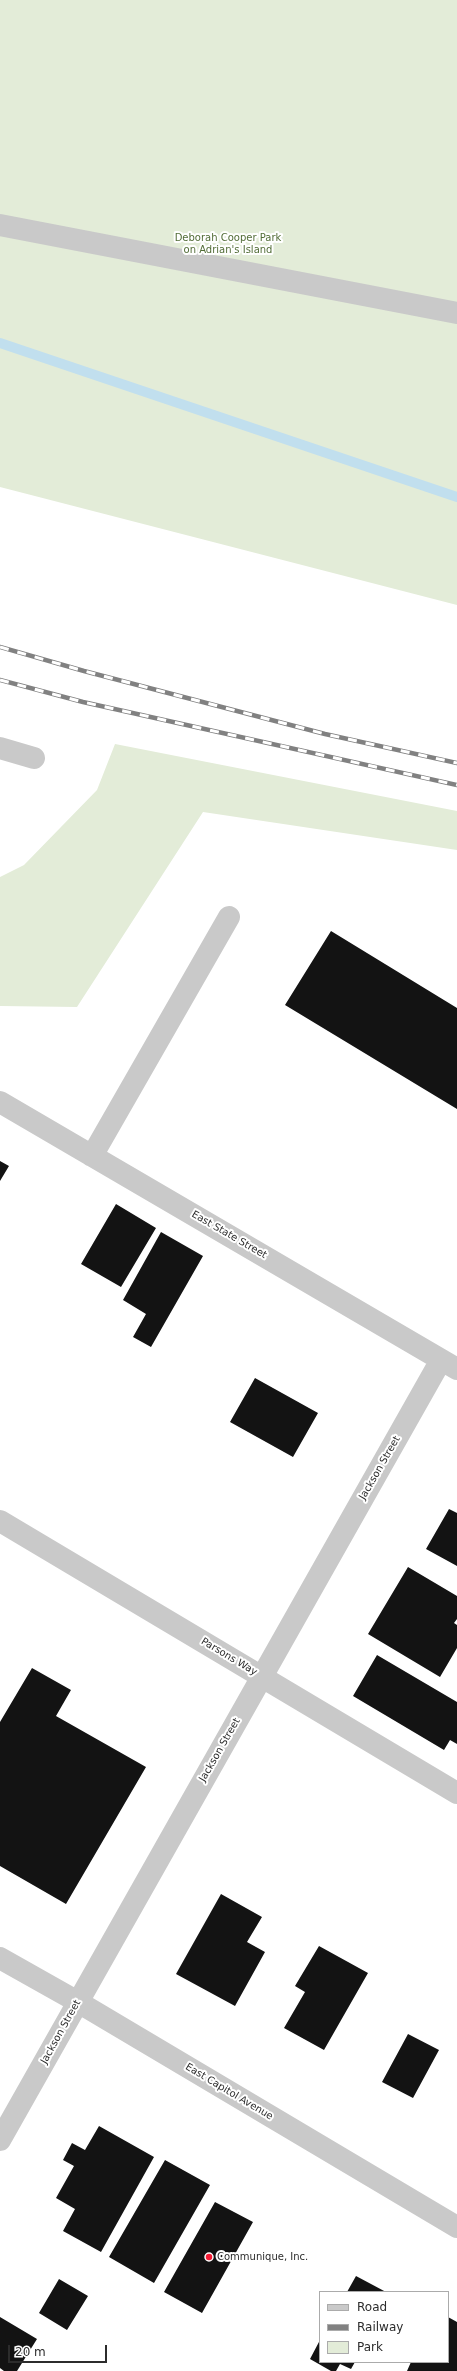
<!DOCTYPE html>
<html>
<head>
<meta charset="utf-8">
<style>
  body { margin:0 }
  #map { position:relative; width:457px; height:2371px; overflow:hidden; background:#fff; font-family:"DejaVu Sans",sans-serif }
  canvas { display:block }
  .legend { position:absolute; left:319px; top:2291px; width:130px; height:72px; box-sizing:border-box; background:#fff; border:1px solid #ababab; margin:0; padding:5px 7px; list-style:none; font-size:12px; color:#2c2c2c }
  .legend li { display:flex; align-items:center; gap:8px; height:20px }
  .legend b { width:20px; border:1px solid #ababab }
  .scale { position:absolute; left:8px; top:2345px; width:99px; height:18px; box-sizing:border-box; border:2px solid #2c2c2c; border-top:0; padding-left:5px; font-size:12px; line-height:14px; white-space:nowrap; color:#2c2c2c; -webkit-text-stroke:3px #fff; paint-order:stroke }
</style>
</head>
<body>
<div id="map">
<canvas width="457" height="2371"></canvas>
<ul class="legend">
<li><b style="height:5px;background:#c9c9c9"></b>Road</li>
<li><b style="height:5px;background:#818181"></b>Railway</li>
<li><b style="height:11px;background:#e3ecd8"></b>Park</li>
</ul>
<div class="scale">20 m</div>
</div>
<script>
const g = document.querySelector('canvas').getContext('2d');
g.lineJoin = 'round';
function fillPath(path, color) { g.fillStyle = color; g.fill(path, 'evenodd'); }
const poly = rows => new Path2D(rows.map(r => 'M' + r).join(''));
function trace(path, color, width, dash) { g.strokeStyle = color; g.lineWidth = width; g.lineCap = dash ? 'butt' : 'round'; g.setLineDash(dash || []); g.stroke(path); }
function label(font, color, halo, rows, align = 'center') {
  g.font = font + ' "DejaVu Sans",sans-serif'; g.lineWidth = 4; g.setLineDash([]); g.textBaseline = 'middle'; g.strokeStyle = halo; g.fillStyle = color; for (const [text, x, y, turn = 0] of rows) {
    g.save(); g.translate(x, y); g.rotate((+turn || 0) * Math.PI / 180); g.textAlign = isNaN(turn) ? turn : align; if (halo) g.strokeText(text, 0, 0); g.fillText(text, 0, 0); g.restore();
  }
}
fillPath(poly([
  [0,0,457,0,457,605,0,487],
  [115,744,457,811,457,850,203,812,77,1007,0,1006,0,877,24,865,97,790]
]), '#e3ecd8');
trace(poly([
  [0,343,457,497]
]), '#c1dfee', 10);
fillPath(poly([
  [331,931,457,1008,457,1109,285,1005],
  [0,1161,9,1166,0,1181],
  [116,1204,156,1228,121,1287,81,1264],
  [161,1232,203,1256,151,1347,133,1337,146,1314,123,1300],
  [255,1378,318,1413,293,1457,230,1422],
  [449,1509,457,1513,457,1566,426,1549],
  [408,1567,457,1596,457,1619,454,1623,457,1625,457,1648,440,1677,368,1634],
  [377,1655,457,1702,457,1744,450,1740,444,1750,353,1696],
  [32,1668,71,1690,56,1716,146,1767,66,1904,0,1866,0,1722],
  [221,1894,262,1917,247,1942,265,1952,235,2006,176,1974],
  [319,1946,368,1973,324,2050,284,2028,305,1992,295,1986],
  [408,2034,439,2050,413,2098,382,2082],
  [99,2126,154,2157,101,2252,63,2231,75,2209,56,2198,74,2166,63,2160,72,2143,85,2150],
  [165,2160,210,2185,154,2283,109,2257],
  [215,2202,253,2222,202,2313,164,2292],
  [356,2276,386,2292,347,2292],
  [59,2279,88,2296,67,2330,39,2313],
  [0,2317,37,2339,17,2371,4,2371,0,2368],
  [448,2317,457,2322,457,2371,407,2371,411,2362,448,2362],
  [320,2340,320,2362,355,2362,351,2369,340,2364,336,2371,331,2371,310,2359]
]), '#131313');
trace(poly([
  [0,225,457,313],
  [0,748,34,758],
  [0,1102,457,1369],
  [92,1156,229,917],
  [0,1521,457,1793],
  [0,1958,78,2002,457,2227],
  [0,2140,441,1360]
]), '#c9c9c9', 22);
const rail = poly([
  [0,647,84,671,325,734,457,763],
  [0,680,83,702,457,785]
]);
trace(rail, '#818181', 4.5);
trace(rail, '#fff', 3, [9]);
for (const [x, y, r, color] of [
  [209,2257,4,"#f61b34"]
]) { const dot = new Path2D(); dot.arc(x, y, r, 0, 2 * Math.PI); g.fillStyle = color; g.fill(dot); trace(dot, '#fff', 1.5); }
label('10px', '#516c36', '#fff', [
  ["Deborah Cooper Park",228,238],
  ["on Adrian's Island",228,250]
]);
label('10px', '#2c2c2c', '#fff', [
  ["East State Street",229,1235,30],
  ["Jackson Street",380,1468,-60],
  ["Parsons Way",229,1657,31],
  ["Jackson Street",220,1750,-60],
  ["Jackson Street",61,2032,-61],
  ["East Capitol Avenue",229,2092,31]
]);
label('10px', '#2c2c2c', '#fff', [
  ["Communique, Inc.",217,2257]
], 'left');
</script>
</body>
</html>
